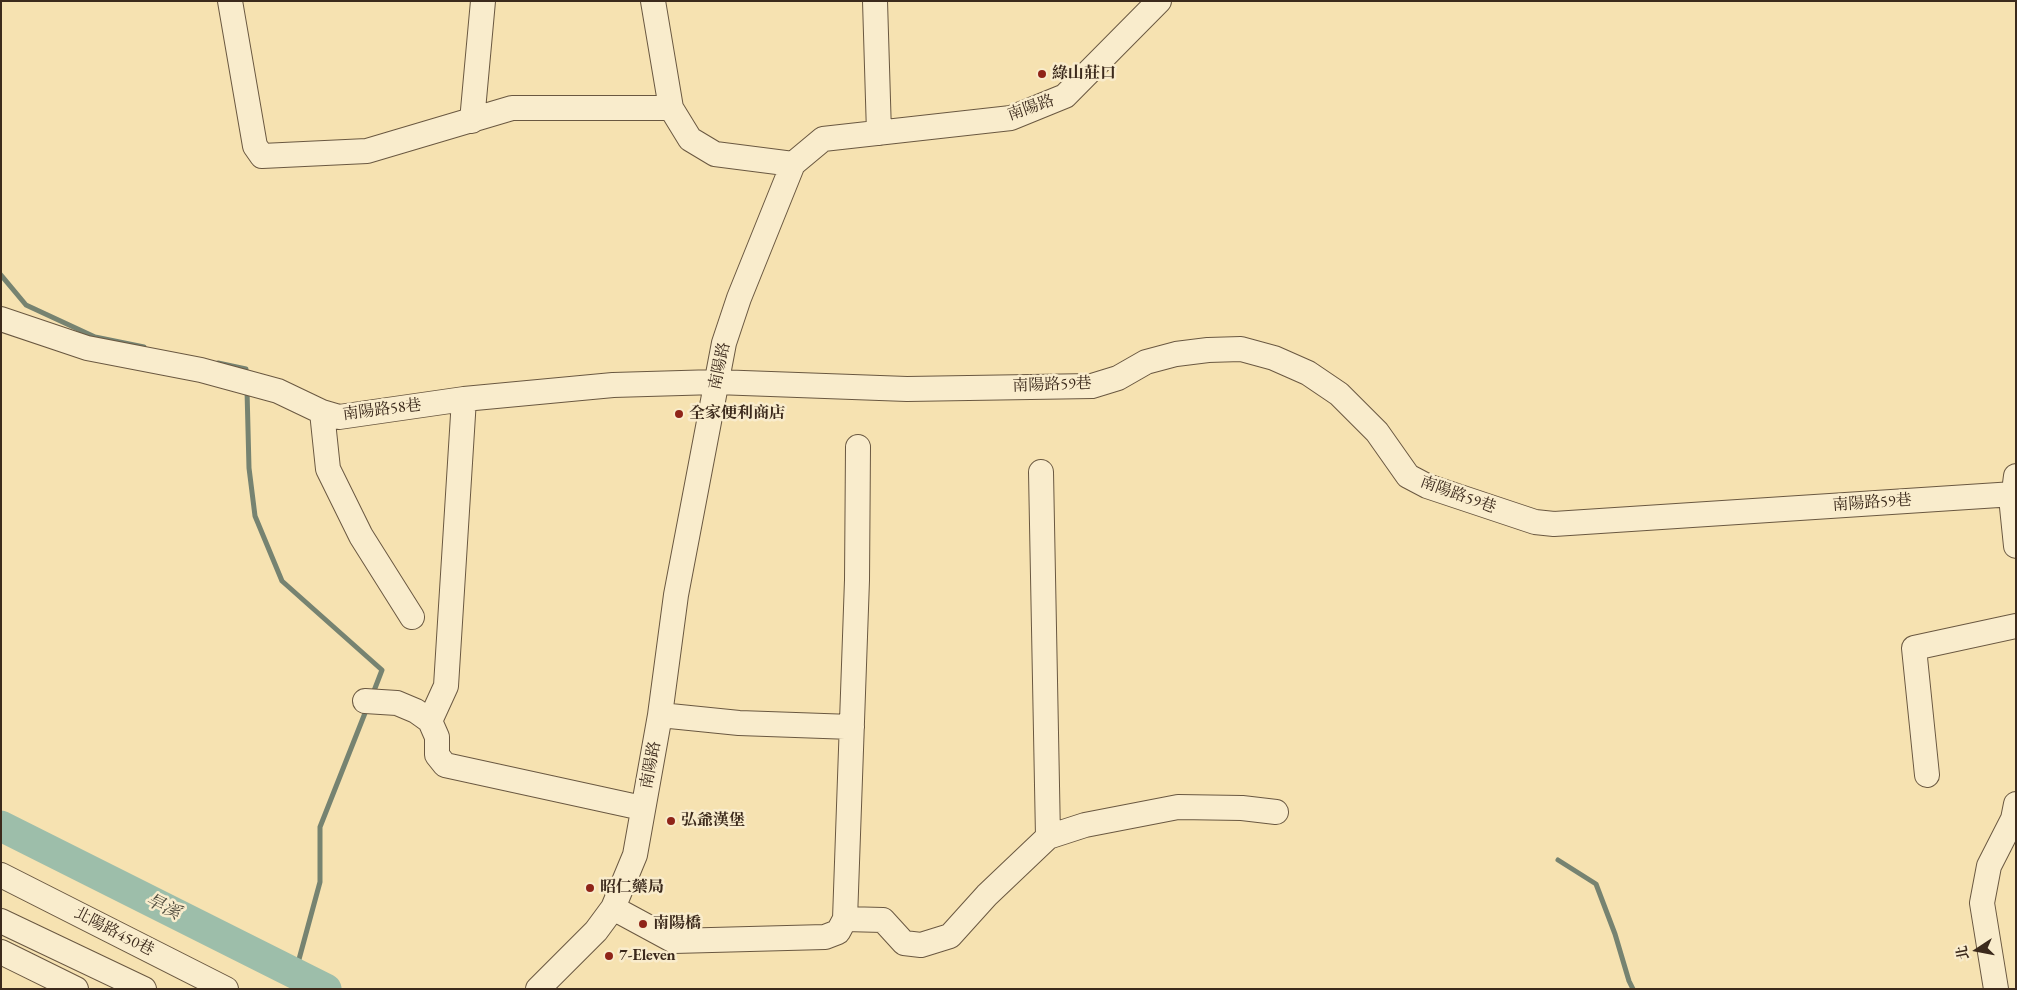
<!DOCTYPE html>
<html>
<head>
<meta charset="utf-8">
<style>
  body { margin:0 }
  #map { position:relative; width:2017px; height:990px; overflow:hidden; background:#f6e2b1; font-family:"EB Garamond","Noto Serif TC",serif }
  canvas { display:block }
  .frame { position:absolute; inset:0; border:2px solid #3c2a1c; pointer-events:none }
  .north { position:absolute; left:1952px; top:925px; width:50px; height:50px; -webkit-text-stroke:4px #f9eccc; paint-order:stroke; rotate:259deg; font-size:14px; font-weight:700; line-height:20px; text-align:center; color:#3c2a1c }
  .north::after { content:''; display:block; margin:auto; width:18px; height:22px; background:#3c2a1c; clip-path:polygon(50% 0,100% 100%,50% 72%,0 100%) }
</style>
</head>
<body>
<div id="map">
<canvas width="2017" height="990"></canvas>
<div class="frame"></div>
<div class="north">北</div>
</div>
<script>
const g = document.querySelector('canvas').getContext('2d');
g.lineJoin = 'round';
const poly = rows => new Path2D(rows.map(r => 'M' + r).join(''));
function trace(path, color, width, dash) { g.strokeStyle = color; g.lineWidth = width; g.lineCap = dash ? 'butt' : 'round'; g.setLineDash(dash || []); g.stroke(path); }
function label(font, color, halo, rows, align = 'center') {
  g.font = font + ' "EB Garamond","Noto Serif TC",serif'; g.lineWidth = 5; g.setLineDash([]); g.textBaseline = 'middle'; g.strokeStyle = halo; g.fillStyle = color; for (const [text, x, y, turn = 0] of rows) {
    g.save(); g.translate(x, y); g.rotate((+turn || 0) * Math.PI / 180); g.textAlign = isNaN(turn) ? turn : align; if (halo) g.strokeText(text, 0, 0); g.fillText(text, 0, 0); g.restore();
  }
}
trace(poly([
  [1,275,26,305,95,337,144,347],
  [218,363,246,369,246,376],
  [247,390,249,468,255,516,282,581,382,670,372,696],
  [1558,860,1596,884,1615,934,1629,981,1633,989],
  [295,974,320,882,320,827,367,708]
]), '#768371', 5);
trace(poly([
  [1,826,326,989]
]), '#9dbeaa', 31);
const minor = poly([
  [230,1,255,146,262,156,367,151,512,108,671,108],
  [653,1,671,108,690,139,715,154,793,164],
  [875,1,879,133],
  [472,121,483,1],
  [1,319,87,348,201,370,278,391,322,412,339,417,464,399,613,385,716,382,907,389,1092,386,1118,378,1146,362,1176,354,1208,350,1241,349,1274,358,1308,373,1339,394,1377,432,1408,476,1427,486,1535,522,1554,524,2014,494],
  [322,412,328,469,361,536,412,617],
  [1041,472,1048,837],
  [2016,476,2012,507,2016,546],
  [365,701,397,703,416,711,430,721,437,737,437,755,445,765,642,808],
  [660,715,739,723,852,727],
  [430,721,446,686,464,399],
  [1927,775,1914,648,2016,626],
  [1,875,226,989],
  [613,908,674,941,825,937,838,932,845,919,857,580,858,447],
  [845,919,883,920,904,943,921,945,950,936,987,895,1048,837,1085,825,1178,807,1242,808,1276,812],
  [1,921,144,989],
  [1,952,76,989],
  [538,989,596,931,613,908,635,855,660,715,676,595,724,343,739,298,793,164,823,139,1011,118,1065,96,1159,1],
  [1996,989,1982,903,1989,866,2013,819,2016,804]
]);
trace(minor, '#6a5841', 26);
trace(minor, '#f9eccc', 24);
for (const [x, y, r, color] of [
  [1042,74,5,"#8f2418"],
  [679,414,5,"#8f2418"],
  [671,821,5,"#8f2418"],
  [590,888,5,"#8f2418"],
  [643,924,5,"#8f2418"],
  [609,956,5,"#8f2418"]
]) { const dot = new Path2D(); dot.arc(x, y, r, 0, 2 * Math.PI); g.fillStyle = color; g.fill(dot); trace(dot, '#f9eccc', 2); }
label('bold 16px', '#3c2a1c', '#f9eccc', [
  ["綠山莊口",1052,74],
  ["全家便利商店",689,414],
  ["弘爺漢堡",681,821],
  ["昭仁藥局",600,888],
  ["南陽橋",653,924],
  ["7-Eleven",619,956]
], 'left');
label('16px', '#3c2a1c', '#f9eccc', [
  ["南陽路",1031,108,-19],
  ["南陽路",720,366,-78],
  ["南陽路59巷",1052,385,-2],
  ["南陽路58巷",382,410,-7],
  ["南陽路59巷",1458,495,20],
  ["南陽路59巷",1872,503,-4],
  ["南陽路",651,765,-79],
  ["北陽路450巷",114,932,27]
]);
label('italic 18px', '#544f40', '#f9eccc', [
  ["旱溪",163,907,27]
]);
</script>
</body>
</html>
